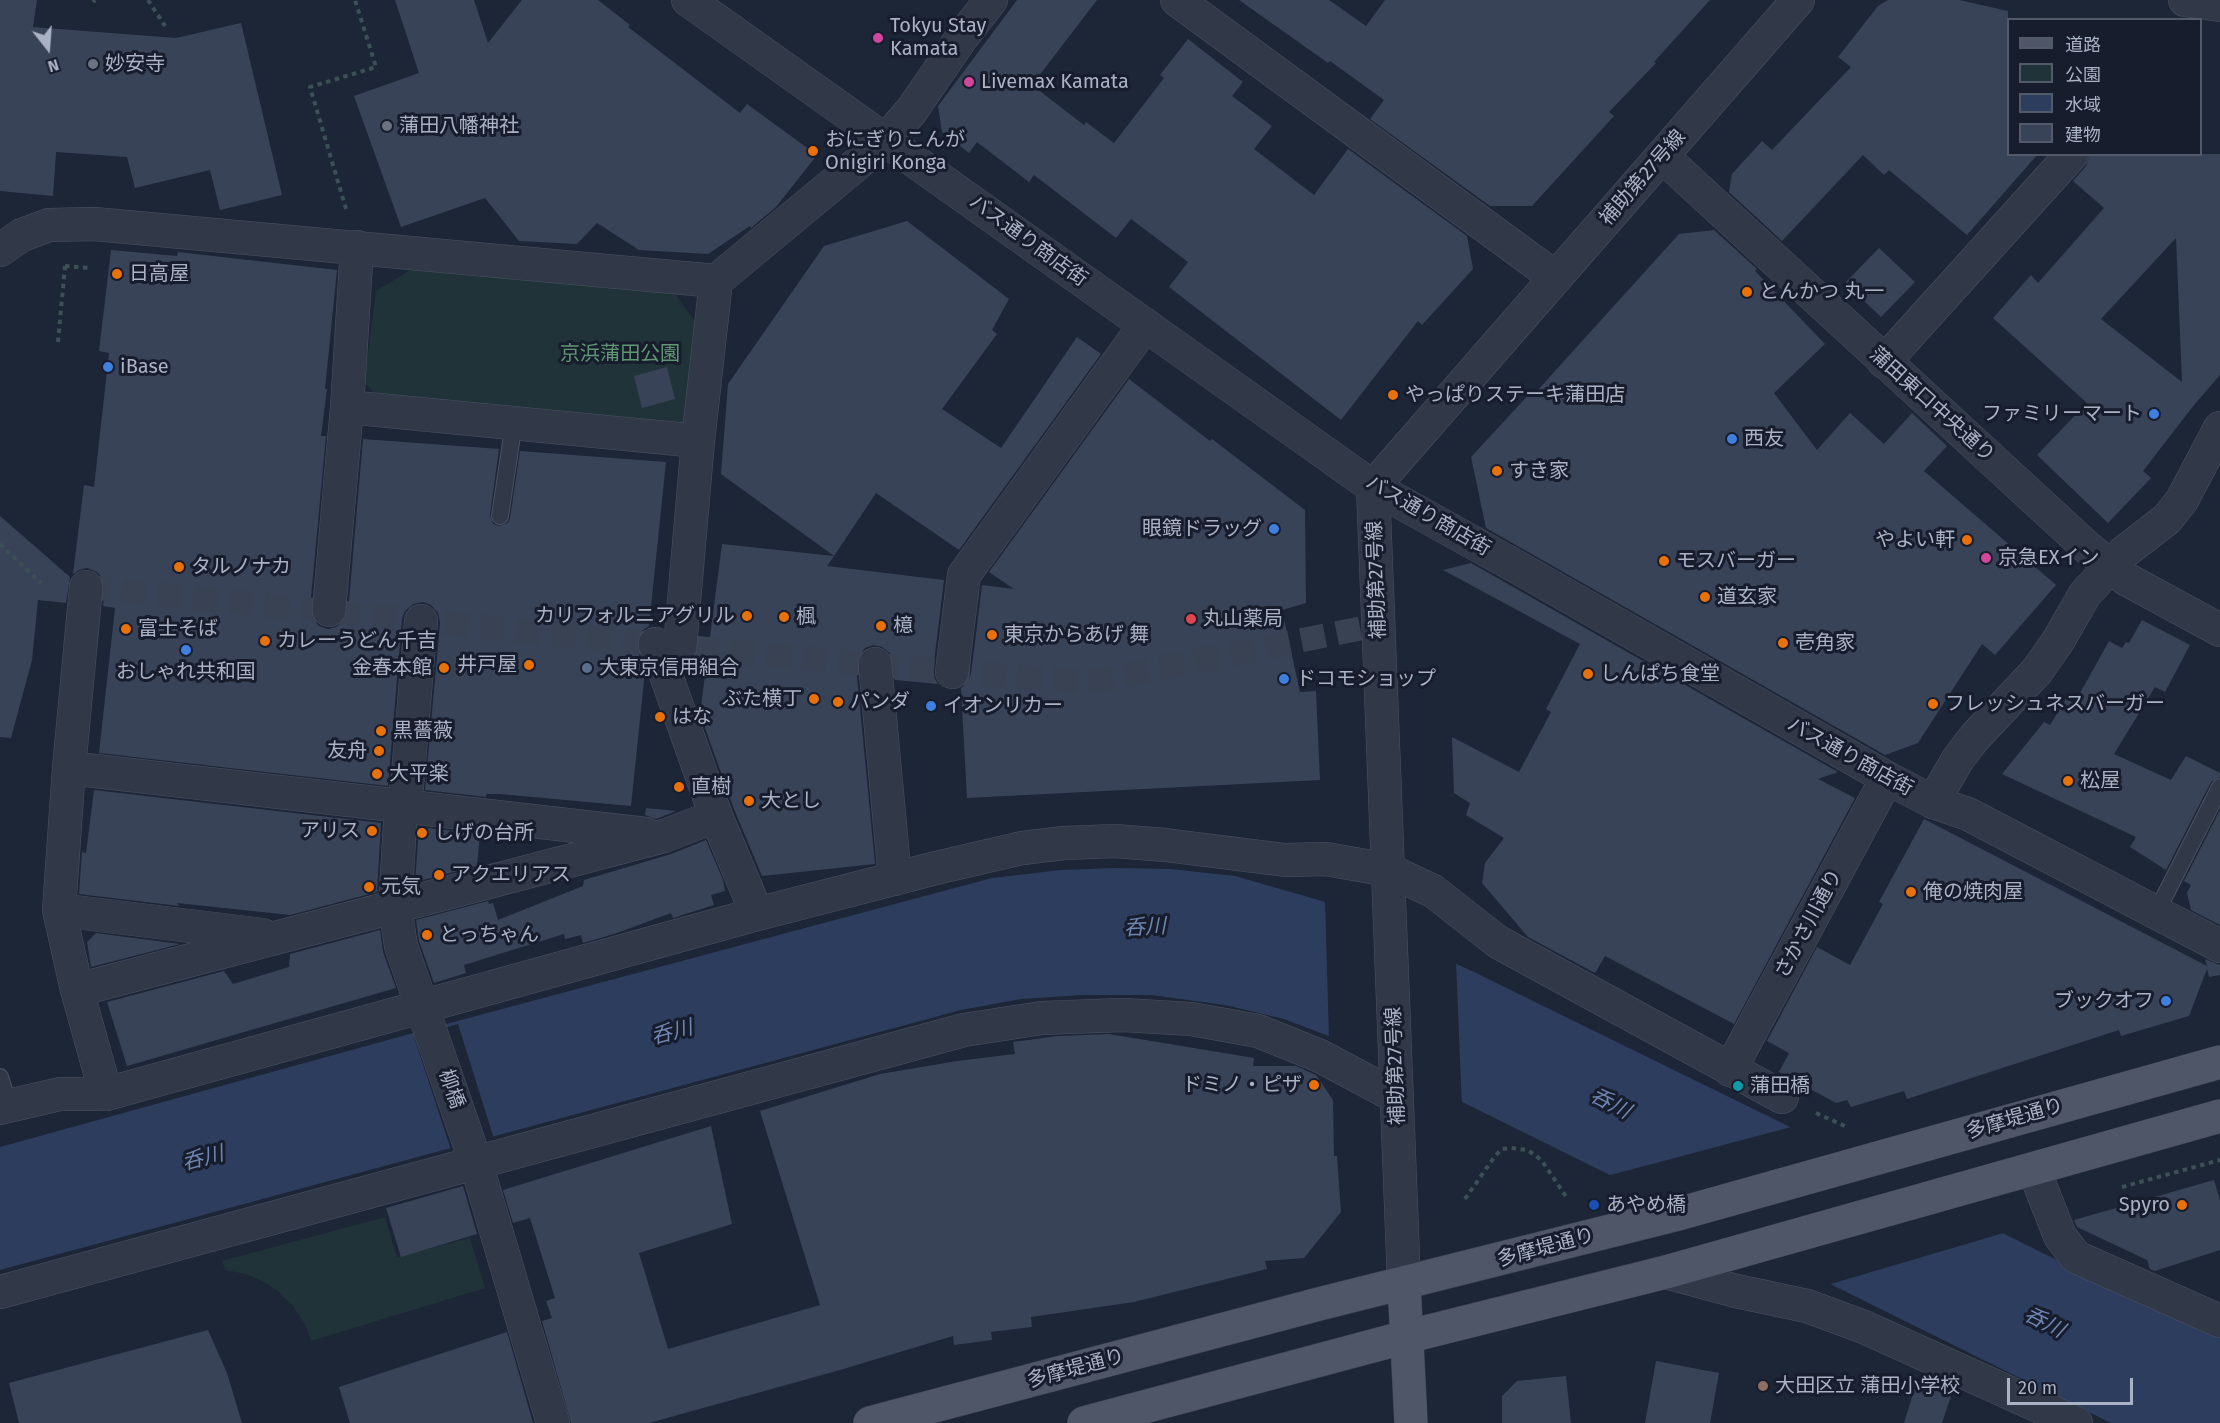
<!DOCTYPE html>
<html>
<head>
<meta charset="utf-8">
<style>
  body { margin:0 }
  #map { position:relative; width:2220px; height:1423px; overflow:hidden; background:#1d2637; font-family:"Fira Sans","Noto Sans JP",sans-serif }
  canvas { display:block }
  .legend { position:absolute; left:2007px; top:18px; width:195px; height:138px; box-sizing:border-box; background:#171d2c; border:2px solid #525969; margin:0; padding:8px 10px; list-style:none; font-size:18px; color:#aab2c5 }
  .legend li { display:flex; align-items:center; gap:12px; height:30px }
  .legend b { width:30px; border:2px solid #525969 }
  .north { position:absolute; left:18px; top:18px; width:60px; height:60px; -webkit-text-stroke:4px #171d2c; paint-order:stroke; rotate:163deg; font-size:16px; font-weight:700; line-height:24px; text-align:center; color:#aab2c5 }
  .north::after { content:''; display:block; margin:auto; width:21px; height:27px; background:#aab2c5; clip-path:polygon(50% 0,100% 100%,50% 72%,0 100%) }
  .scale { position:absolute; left:2007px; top:1378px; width:126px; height:27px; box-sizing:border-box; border:3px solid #aab2c5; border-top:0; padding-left:8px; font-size:18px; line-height:21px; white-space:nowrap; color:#aab2c5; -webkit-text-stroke:4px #171d2c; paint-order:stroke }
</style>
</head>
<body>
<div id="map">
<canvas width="2220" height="1423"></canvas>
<ul class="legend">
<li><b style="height:8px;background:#4e5668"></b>道路</li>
<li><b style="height:16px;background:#1f3338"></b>公園</li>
<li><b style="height:16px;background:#2d3d5e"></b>水域</li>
<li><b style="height:16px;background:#394358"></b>建物</li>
</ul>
<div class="north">N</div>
<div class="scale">20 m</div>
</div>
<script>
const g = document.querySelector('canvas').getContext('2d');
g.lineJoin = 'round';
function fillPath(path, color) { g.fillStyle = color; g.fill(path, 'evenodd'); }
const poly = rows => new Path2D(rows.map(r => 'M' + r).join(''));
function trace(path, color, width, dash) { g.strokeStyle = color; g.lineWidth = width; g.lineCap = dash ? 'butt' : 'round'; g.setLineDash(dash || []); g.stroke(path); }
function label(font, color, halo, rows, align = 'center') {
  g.font = font + ' "Fira Sans","Noto Sans JP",sans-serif'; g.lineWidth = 6; g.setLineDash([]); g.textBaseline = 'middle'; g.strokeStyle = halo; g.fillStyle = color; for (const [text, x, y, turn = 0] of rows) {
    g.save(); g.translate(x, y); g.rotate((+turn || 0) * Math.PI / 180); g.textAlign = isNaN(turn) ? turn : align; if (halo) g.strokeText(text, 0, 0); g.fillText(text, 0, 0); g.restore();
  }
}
fillPath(poly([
  [412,269,674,292,696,323,687,419,679,426,377,396,364,382,376,291],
  [385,1217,397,1257,470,1238,485,1288,311,1341,306,1326,293,1306,278,1291,264,1282,246,1274,225,1270,222,1261]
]), '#1f3338');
fillPath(poly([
  [1116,868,1170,869,1235,876,1322,901,1476,973,1786,1125,2125,1294,2220,1336,2220,1423,2111,1423,1331,1037,1284,1019,1225,1005,1151,995,1082,995,1021,999,961,1010,0,1270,0,1147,435,1027,992,878,1061,870]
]), '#2d3d5e');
fillPath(poly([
  [1325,899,1456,961,1462,1107,1329,1040],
  [458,1024,494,1139,451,1150,414,1037],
  [1795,1126,2007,1232,1824,1286,1603,1177]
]), '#1d2637');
fillPath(poly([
  [0,0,37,0,33,27,176,38,241,23,282,195,220,210,210,170,135,188,127,157,56,152,53,196,0,191],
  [395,0,474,0,488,43,522,0,598,0,630,25,628,27,740,113,747,104,817,155,776,207,751,228,750,226,708,254,639,250,597,223,577,244,519,241,485,198,401,227,354,96,419,73],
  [1017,0,1097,0,1032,85,1084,125,1086,122,1114,143,1164,78,1160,75,1188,39,1243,82,1232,96,1272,126,1254,149,1314,195,1348,149,1467,236,1473,269,1422,325,1418,321,1341,420,1169,287,1188,262,1131,219,1116,238,1034,175,1029,182,977,142,969,153,942,132,938,106],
  [1239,0,1329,0,1366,26,1385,0,1710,0,1654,62,1656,63,1609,112,1614,116,1532,206,1490,206,1370,119,1384,100,1330,61,1328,63],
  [1888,0,1959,0,2008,11,2008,154,2038,154,1967,235,1889,170,1884,175,1863,155,1782,241,1729,192,1732,174,1762,141,1772,150,1851,67,1838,57,1878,6],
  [2090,154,2220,154,2220,375,2194,405,2143,471,2151,478,2108,523,2037,455,2087,403,1993,318,2031,275,2038,283,2104,208,2073,181,2086,166],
  [2176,238,2182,382,2101,319],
  [907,221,1009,299,992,330,997,334,942,409,1001,448,1077,337,1101,354,959,550,876,493,834,556,721,474,728,384,824,246],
  [1714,230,1757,269,1755,271,1825,344,1774,393,1817,450,1850,413,1884,444,1912,413,1947,446,1924,471,2056,585,1995,655,1982,644,1918,743,1885,755,1486,528,1471,457,1533,390,1536,392,1679,234],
  [1879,248,1915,282,1881,317,1845,283],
  [111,250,177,256,178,252,337,270,325,389,327,389,321,436,326,436,310,608,312,618,319,626,328,629,336,627,344,621,348,612,363,439,499,449,490,515,493,524,499,526,508,523,510,518,520,451,666,462,649,626,640,632,637,641,637,650,645,671,631,806,500,794,486,794,486,797,425,790,440,623,438,613,431,605,423,602,413,604,405,611,402,619,388,786,99,753,115,608,103,606,105,588,103,579,97,572,87,568,79,570,73,574,84,485,94,487,109,353,99,351],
  [667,367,675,399,642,408,634,376],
  [1129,379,1210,441,1212,439,1305,510,1306,603,1282,610,1300,692,1316,691,1320,780,967,798,961,688,967,683,971,674,982,585,1014,589,989,572],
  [0,516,70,577,66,603,38,600,32,660,11,738,0,737],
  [722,544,834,556,827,566,944,580,933,670,935,679,938,684,895,680,891,654,882,647,873,645,865,648,858,657,856,666,875,864,762,876,734,809,700,714],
  [1471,563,1838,772,1818,779,1855,798,1734,1024,1605,956,1595,973,1528,937,1482,883,1485,863,1504,838,1466,815,1470,803,1454,793,1452,737,1519,772,1551,712,1546,709,1580,644,1443,570],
  [2142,620,2190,645,2165,692,2155,687,2114,754,2171,780,2186,756,2220,773,2220,777,2211,782,2166,870,2130,847,2136,837,2002,774,2044,722,2050,725,2066,699,2074,704,2109,641,2122,648,2126,642,2129,643],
  [94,790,381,823,377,892,290,915,177,903,179,906,79,894,82,852,86,853],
  [646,808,676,811,656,819,645,815],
  [2220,810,2220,925,2191,910,2187,893,2191,885,2184,881],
  [1924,819,2207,966,2205,959,2220,965,2220,975,2209,977,2207,969,2189,1016,2121,1036,2119,1030,1907,1099,1904,1091,1851,1107,1847,1100,1836,1103,1779,1072,1789,1053,1767,1041,1817,947,1850,965,1883,904,1879,902],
  [419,827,480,834,477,866,415,882],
  [706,840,723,880,725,891,711,895,714,905,673,918,671,913,617,933,583,943,581,935,565,939,564,934,464,965,466,973,434,983,419,941,416,920,488,901,489,904,493,903,498,920,583,886,584,880,671,854],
  [380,930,383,952,396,988,127,1066,107,1002,224,971,233,984,289,967,290,954],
  [96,933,180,944,91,967,87,942],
  [1109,1034,1254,1058,1253,1066,1296,1066,1316,1075,1333,1100,1334,1156,1337,1156,1341,1212,1304,1258,1265,1261,1267,1269,1134,1302,1031,1317,1032,1327,991,1332,992,1340,954,1345,953,1336,840,1370,649,1423,571,1423,542,1321,552,1318,546,1301,555,1298,530,1218,513,1223,503,1190,711,1126,732,1224,639,1253,668,1349,820,1305,760,1111,880,1074,957,1061,1015,1054,1013,1042,1058,1036],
  [2214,1180,2220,1200,2220,1250,2155,1271,2150,1269,2147,1260,2077,1227,2074,1220],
  [463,1186,477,1234,401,1257,386,1208],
  [208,1330,227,1373,242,1423,19,1423,9,1383],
  [507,1332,533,1423,350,1423,339,1387],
  [1656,1361,1719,1373,1710,1423,1645,1423],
  [1566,1376,1571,1423,1502,1423,1502,1396,1517,1381],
  [1916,1384,1951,1396,1942,1423,1904,1423]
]), '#394358');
trace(poly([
  [86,587,655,644,952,672,1091,682,1378,625]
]), '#394253', 24, [24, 12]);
const service = poly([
  [500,516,514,422],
  [2156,913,2220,787],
  [0,1077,9,1106]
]);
const minor = poly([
  [1177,0,1556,278],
  [1662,156,2089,549,2126,579,2220,630],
  [0,250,22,235,49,225,94,224,716,281],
  [1884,362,2072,154],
  [347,407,698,441],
  [86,587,69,768,59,910,77,990,106,1094,757,914,936,868,1022,848,1064,843,1115,841,1165,845,1285,860,1326,859,1388,870,1433,891,1498,942,1782,1097],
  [329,610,347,407,357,247],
  [421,621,407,786,401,807,395,907,401,946,476,1163,553,1423],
  [655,644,716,816,757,914],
  [680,647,698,441,716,281,886,140,912,110,962,37,991,0],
  [875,664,895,879],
  [952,672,964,575,1145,325],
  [69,768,646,834],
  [1933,802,1958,759,1974,738,2037,671,2058,641,2085,594,2123,553,2167,519,2182,500,2220,428],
  [59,910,263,935],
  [77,990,664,836,716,816],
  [1730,1070,1887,778],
  [2034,1170,2060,1236,2076,1257,2220,1321],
  [1666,1272,1736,1291,1807,1306,1864,1327,2076,1423],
  [0,1292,964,1030,1042,1018,1123,1015,1191,1019,1258,1031,1320,1056,1397,1097]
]);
const tertiary = poly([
  [688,0,1373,487,1517,567,1887,778,1933,802,1968,814,2220,946],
  [2185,0,2220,5],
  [0,1108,60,1094,106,1094],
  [1404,1283,1373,487,1798,0]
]);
const primary = poly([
  [1404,1283,1411,1423],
  [870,1423,1319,1304,1678,1214,2220,1062],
  [1084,1423,1406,1337,1666,1272,2220,1116]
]);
trace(service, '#4b5263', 18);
trace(minor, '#4b5263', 34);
trace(tertiary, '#4b5263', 34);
trace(primary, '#3a4151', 34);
trace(poly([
  [148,0,165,26],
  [93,2,95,0],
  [346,209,310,87,376,67,355,0],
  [65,266,90,268],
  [58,342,65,266],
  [0,544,41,583],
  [1816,1113,1847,1127],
  [2122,1187,2220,1160],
  [1465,1199,1495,1156,1502,1149,1511,1148,1527,1150,1535,1155,1542,1161,1567,1198]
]), '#3c5056', 4, [4.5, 4.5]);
trace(service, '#313848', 16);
trace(minor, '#313848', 33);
trace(tertiary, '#313848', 33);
trace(primary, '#4e5668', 33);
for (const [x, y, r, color] of [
  [878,38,6,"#d1479c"],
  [93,64,6,"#6b7280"],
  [969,82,6,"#d1479c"],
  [387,126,6,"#6b7280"],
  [813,151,6,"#e8710a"],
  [117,274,6,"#e8710a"],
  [1747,292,6,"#e8710a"],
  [108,367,6,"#3f7fe0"],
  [1393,395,6,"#e8710a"],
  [2154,414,6,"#3f7fe0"],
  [1732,439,6,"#3f7fe0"],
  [1497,471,6,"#e8710a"],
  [1274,529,6,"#3f7fe0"],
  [1967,540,6,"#e8710a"],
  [1986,558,6,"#d1479c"],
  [1664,561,6,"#e8710a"],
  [179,567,6,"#e8710a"],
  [1705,597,6,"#e8710a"],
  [747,616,6,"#e8710a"],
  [784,617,6,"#e8710a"],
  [1191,619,6,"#e0444e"],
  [881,626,6,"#e8710a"],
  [126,629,6,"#e8710a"],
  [992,635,6,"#e8710a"],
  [265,641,6,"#e8710a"],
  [1783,643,6,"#e8710a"],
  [186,650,6,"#3f7fe0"],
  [529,665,6,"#e8710a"],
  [444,668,6,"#e8710a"],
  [587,668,6,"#5c6f8a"],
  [1588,674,6,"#e8710a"],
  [1284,679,6,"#3f7fe0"],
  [814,699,6,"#e8710a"],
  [838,702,6,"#e8710a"],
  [1933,704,6,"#e8710a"],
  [931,706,6,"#3f7fe0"],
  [660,717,6,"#e8710a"],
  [381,731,6,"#e8710a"],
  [379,751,6,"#e8710a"],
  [377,774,6,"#e8710a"],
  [2068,781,6,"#e8710a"],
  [679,787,6,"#e8710a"],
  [749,801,6,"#e8710a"],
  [372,831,6,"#e8710a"],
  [422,833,6,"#e8710a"],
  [439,875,6,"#e8710a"],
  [369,887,6,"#e8710a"],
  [1911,892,6,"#e8710a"],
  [427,935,6,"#e8710a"],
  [2166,1001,6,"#3f7fe0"],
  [1314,1085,6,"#e8710a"],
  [1738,1086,6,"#0f9aa8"],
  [1594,1205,6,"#1a4fb4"],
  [2182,1205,6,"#e8710a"],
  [1763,1386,6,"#8d6e63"]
]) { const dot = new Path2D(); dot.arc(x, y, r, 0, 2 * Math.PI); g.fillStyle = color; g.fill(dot); trace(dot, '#171d2c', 2); }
label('20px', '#aab2c5', '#171d2c', [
  ["Tokyu Stay",890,26],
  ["Kamata",890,49],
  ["妙安寺",105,64],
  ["Livemax Kamata",981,82],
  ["蒲田八幡神社",399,126],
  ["おにぎりこんが",825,140],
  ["Onigiri Konga",825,163],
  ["日高屋",129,274],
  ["とんかつ 丸一",1759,292],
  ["iBase",120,367],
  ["やっぱりステーキ蒲田店",1405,395],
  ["ファミリーマート",2142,414,"right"],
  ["西友",1744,439],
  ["すき家",1509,471],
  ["眼鏡ドラッグ",1262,529,"right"],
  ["やよい軒",1955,540,"right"],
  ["京急EXイン",1998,558],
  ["モスバーガー",1676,561],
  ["タルノナカ",191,567],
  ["道玄家",1717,597],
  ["カリフォルニアグリル",735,616,"right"],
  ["楓",796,617],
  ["丸山薬局",1203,619],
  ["檍",893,626],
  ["富士そば",138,629],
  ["東京からあげ 舞",1004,635],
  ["カレーうどん千吉",277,641],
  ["壱角家",1795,643],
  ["井戸屋",517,665,"right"],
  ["金春本館",432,668,"right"],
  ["大東京信用組合",599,668],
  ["おしゃれ共和国",186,672,"center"],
  ["しんぱち食堂",1600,674],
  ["ドコモショップ",1296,679],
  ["ぶた横丁",802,699,"right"],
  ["パンダ",850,702],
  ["フレッシュネスバーガー",1945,704],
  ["イオンリカー",943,706],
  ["はな",672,717],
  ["黒薔薇",393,731],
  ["友舟",367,751,"right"],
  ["大平楽",389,774],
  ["松屋",2080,781],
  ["直樹",691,787],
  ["大とし",761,801],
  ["アリス",360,831,"right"],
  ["しげの台所",434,833],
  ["アクエリアス",451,875],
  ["元気",381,887],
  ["俺の焼肉屋",1923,892],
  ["とっちゃん",439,935],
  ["ブックオフ",2154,1001,"right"],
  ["ドミノ・ピザ",1302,1085,"right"],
  ["蒲田橋",1750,1086],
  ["あやめ橋",1606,1205],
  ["Spyro",2170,1205,"right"],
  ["大田区立 蒲田小学校",1775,1386]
], 'left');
label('20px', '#aab2c5', '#171d2c', [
  ["補助第27号線",1643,178,-49],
  ["バス通り商店街",1028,241,36],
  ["蒲田東口中央通り",1932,405,42],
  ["バス通り商店街",1428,516,30],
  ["補助第27号線",1377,580,-92],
  ["バス通り商店街",1850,757,29],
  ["さかさ川通り",1809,924,-62],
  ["補助第27号線",1396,1066,-92],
  ["柳橋",451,1089,71],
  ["多摩堤通り",2015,1119,-16],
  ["多摩堤通り",1546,1248,-15],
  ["多摩堤通り",1076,1369,-15]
]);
label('20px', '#609773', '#171d2c', [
  ["京浜蒲田公園",620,354]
]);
label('italic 21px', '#6f85b1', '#171d2c', [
  ["呑川",1145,928,-3],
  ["呑川",672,1033,-15],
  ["呑川",1610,1104,27],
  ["呑川",203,1159,-15],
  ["呑川",2044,1323,27]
]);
</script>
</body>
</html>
